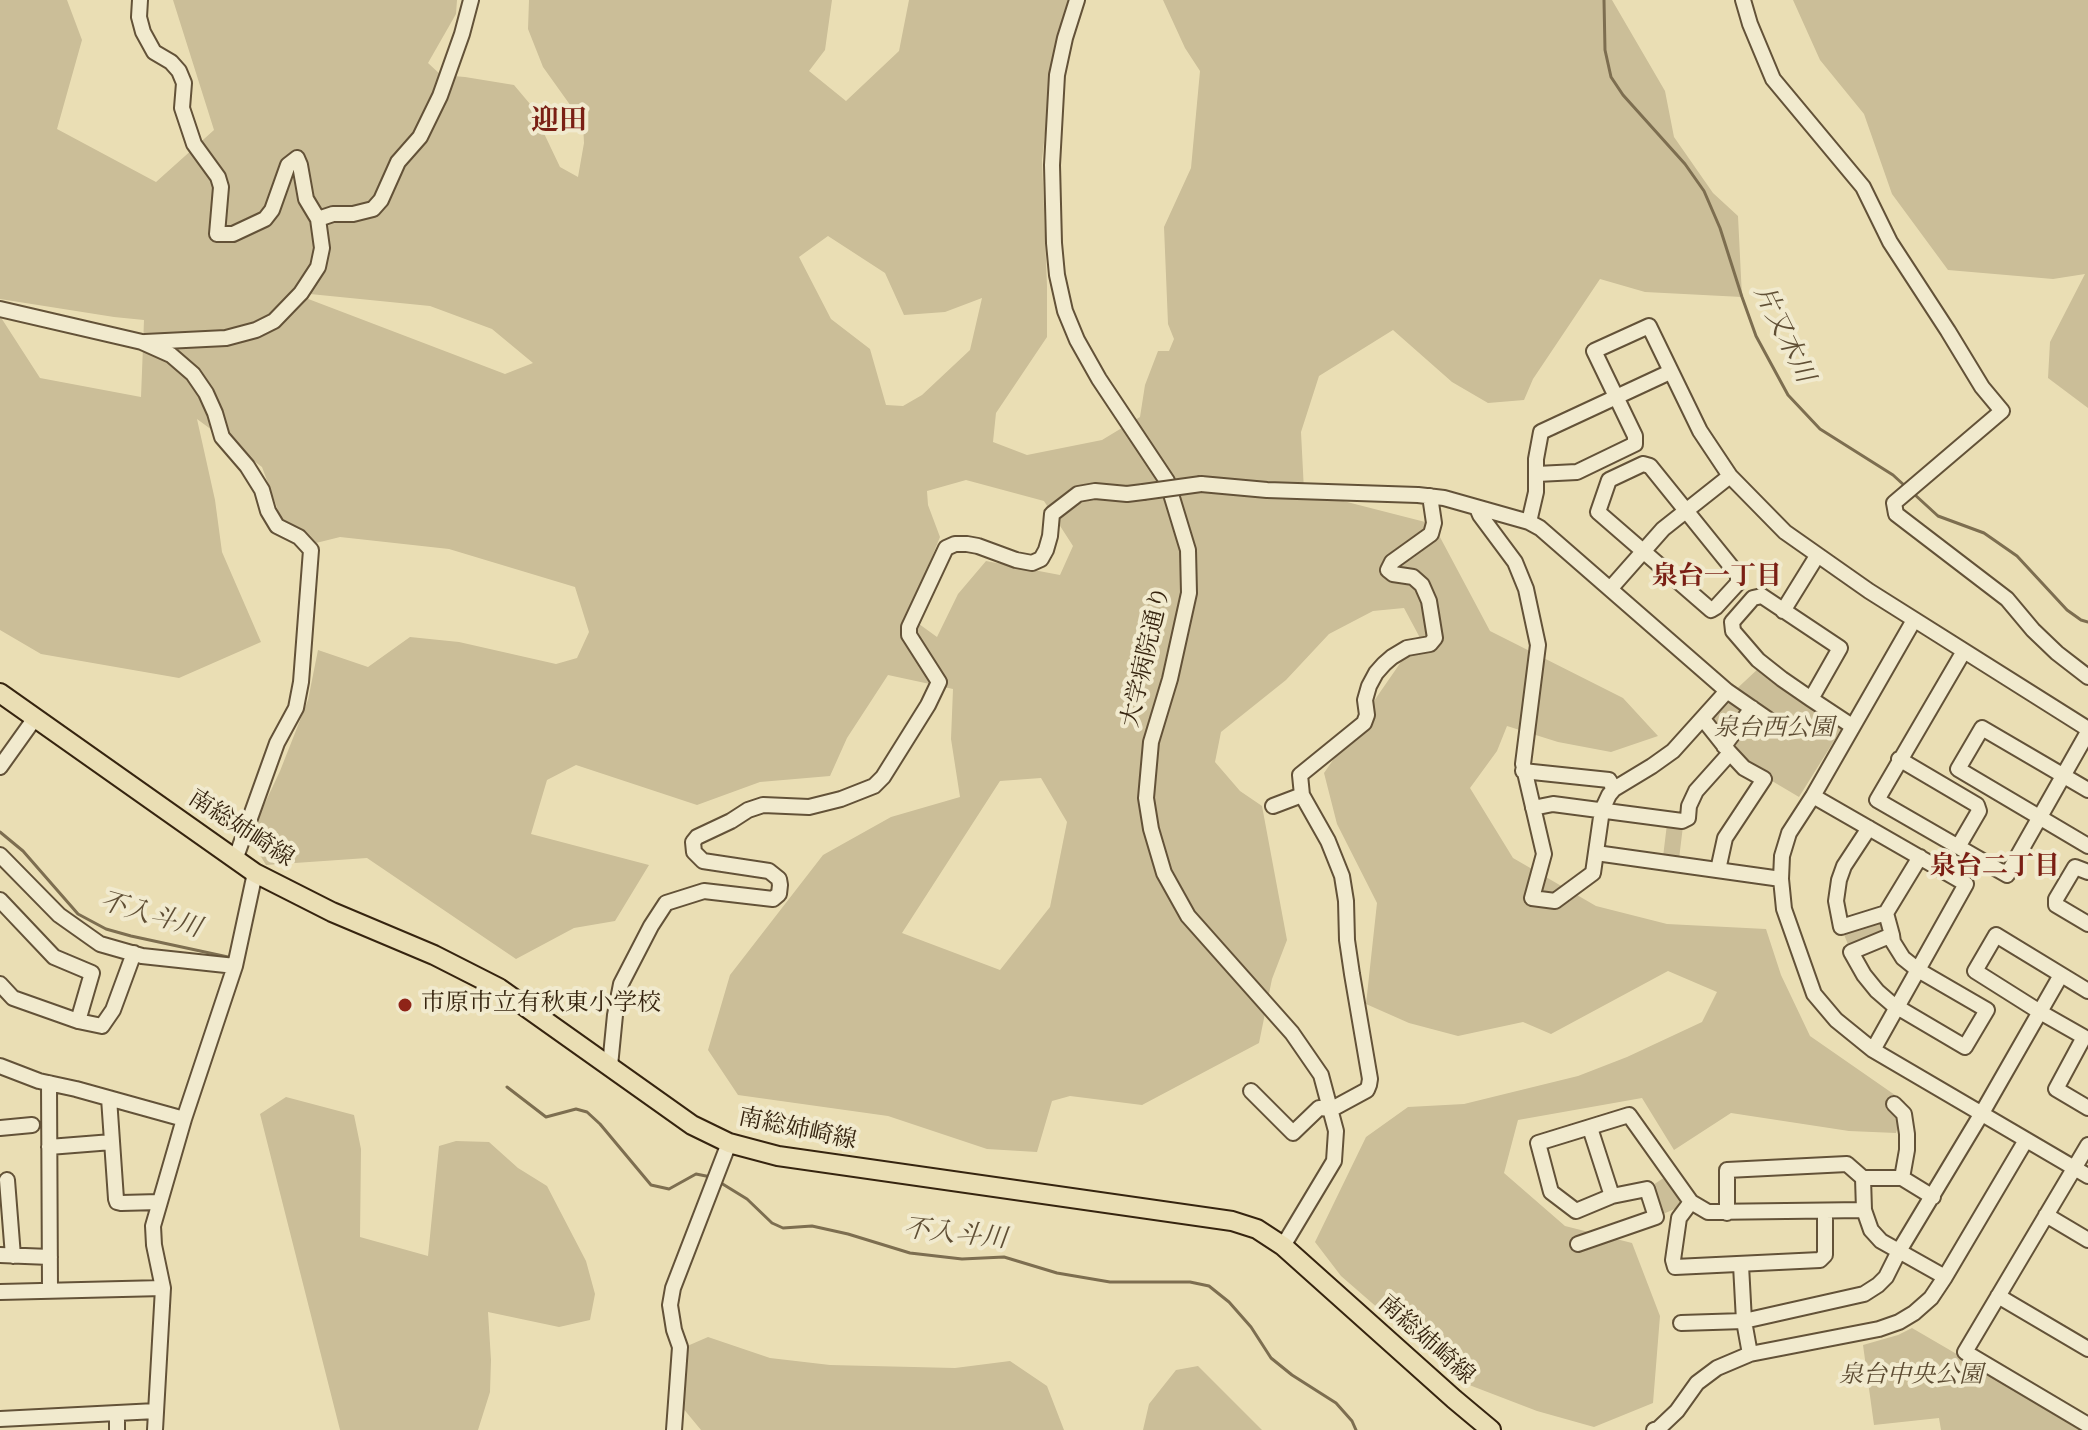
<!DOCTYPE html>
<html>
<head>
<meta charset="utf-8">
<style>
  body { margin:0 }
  canvas { display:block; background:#eadeb4 }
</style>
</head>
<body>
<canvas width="2088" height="1430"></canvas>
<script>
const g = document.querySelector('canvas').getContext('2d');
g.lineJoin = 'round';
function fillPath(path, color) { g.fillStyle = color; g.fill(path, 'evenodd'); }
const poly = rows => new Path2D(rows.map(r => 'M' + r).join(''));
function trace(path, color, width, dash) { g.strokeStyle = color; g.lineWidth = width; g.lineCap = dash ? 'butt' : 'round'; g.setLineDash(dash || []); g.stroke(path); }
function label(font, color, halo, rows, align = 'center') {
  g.font = font + ' "IM FELL English","Noto Serif JP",serif'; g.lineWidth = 8; g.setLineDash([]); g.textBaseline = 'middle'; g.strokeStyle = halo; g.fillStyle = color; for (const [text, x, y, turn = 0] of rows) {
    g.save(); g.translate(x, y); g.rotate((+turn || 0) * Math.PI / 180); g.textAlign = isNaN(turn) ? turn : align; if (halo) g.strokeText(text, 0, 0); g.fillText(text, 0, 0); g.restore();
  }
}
fillPath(poly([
  [0,0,67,0,82,40,57,129,156,182,214,130,173,0,457,0,456,14,428,63,441,75,465,77,514,85,530,104,560,167,578,177,584,143,583,123,543,67,528,29,529,0,832,0,825,50,809,71,846,101,899,51,909,0,1069,0,1053,62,1042,160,1047,286,1047,337,996,413,993,442,1027,455,1102,440,1140,417,1145,385,1158,351,1169,351,1174,339,1168,324,1164,227,1191,168,1200,71,1185,48,1163,0,1612,0,1665,91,1674,137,1713,193,1738,216,1742,297,1645,292,1600,279,1533,379,1524,400,1488,403,1452,382,1393,330,1319,376,1301,432,1304,491,1433,524,1490,631,1623,698,1658,736,1611,752,1558,742,1507,726,1497,751,1470,788,1513,858,1596,906,1667,924,1766,929,1781,975,1810,1036,1905,1102,1896,1133,1849,1131,1731,1113,1674,1150,1642,1098,1518,1120,1504,1173,1565,1226,1632,1243,1660,1316,1653,1403,1594,1427,1537,1411,1464,1383,1341,1276,1315,1242,1366,1137,1408,1107,1464,1104,1578,1076,1627,1057,1702,1022,1717,992,1668,971,1551,1034,1523,1022,1458,1036,1409,1023,1366,1004,1377,903,1337,824,1324,773,1419,636,1404,608,1373,611,1329,634,1286,680,1221,732,1215,762,1240,791,1262,806,1287,940,1272,979,1259,1043,1142,1105,1070,1096,1052,1101,1037,1152,987,1149,888,1116,738,1095,708,1050,730,975,823,855,891,817,960,797,951,739,953,689,888,675,847,738,830,776,760,782,697,805,576,765,547,780,531,834,649,865,615,921,574,928,516,959,367,858,266,865,249,837,280,771,308,700,318,650,368,667,410,637,459,642,556,664,577,658,589,632,575,587,449,549,340,537,316,543,282,521,262,467,197,419,215,500,222,552,261,642,179,678,41,654,0,630,0,316,40,378,141,397,144,320,114,317,0,299],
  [828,236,885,273,904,315,945,312,982,298,970,350,922,395,903,406,886,405,870,349,831,319,799,257],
  [290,292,430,306,492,329,533,363,505,374],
  [966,480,1044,501,1073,546,1060,575,986,561,958,594,937,637,908,616,940,537,928,505,927,491],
  [1041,778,1067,822,1050,907,1000,970,902,933,1000,781],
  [1793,0,2088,0,2088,408,2048,378,2050,342,2085,274,2053,279,1948,270,1892,194,1864,114,1820,60],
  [1760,667,1842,728,1799,797,1767,778,1739,757,1710,720,1729,696],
  [1667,824,1683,826,1679,859,1663,857],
  [1886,913,1892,935,1851,952,1841,927],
  [286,1097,354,1115,361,1149,360,1237,428,1256,439,1146,456,1141,489,1142,518,1168,547,1186,586,1261,595,1294,590,1320,559,1327,488,1312,491,1360,490,1392,478,1430,340,1430,260,1114],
  [1671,1173,1691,1202,1656,1217,1647,1189],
  [1912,1328,2087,1430,1941,1430,1939,1418,1874,1425,1863,1345,1898,1335],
  [708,1337,770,1358,830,1365,955,1368,1010,1361,1047,1386,1064,1430,701,1430,682,1407,685,1347],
  [1198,1366,1262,1430,1143,1430,1149,1404,1176,1370]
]), '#cbbe98');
trace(poly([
  [1604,0,1605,50,1611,77,1623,95,1685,164,1704,191,1720,228,1742,297,1756,336,1788,395,1820,429,1893,475,1905,486],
  [1914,494,1938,516,1984,533,2017,556,2067,610,2081,620,2088,622],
  [0,832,23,851,78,914,106,929,131,936,228,957],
  [507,1087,546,1117,576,1109,587,1112,600,1124,651,1185,669,1189,696,1174,711,1177],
  [721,1183,747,1199,772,1223,783,1228,812,1226,848,1234,910,1253,962,1259,1004,1257,1057,1273,1110,1282,1190,1282,1209,1286,1229,1302,1251,1327,1271,1358,1292,1375,1336,1403,1352,1421,1356,1430]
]), '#7d6e50', 3);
const minor = poly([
  [140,0,139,17,143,32,154,52,171,62,179,71,184,83,182,108,194,144,218,177,221,187,217,234,233,234,265,219,272,210,288,165,297,158,300,165,306,199,318,219,322,248,318,267,301,293,274,321,256,330,226,338,145,342],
  [1077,0,1065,38,1057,75,1052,165,1054,243,1057,275,1065,311,1077,340,1099,379,1167,481,1188,550,1189,593,1170,679,1151,742,1146,798,1151,829,1164,873,1188,916,1292,1033,1321,1075,1336,1131,1334,1161,1283,1246],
  [1743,0,1750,24,1773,79,1863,187,1890,242,1948,331,1982,387,2002,411,1894,503,1896,514,2007,599,2033,630,2057,653,2088,677],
  [318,219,333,214,353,214,373,209,381,200,398,162,420,137,440,96,462,34,471,0],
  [0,309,142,342,171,355,193,374,206,393,215,413,222,437,247,466,262,490,268,511,277,526,299,537,311,550,301,682,296,708,277,743,235,860],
  [1643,464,1650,466,1738,575,1738,583,1716,607,1711,610,1598,512,1609,480,1643,464],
  [1537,474,1577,472,1635,444,1635,436,1594,351,1649,326,1700,431,1730,476,1785,532,1869,591,2088,729],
  [1201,484,1267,490,1418,495,1444,498,1529,522,1540,528,1727,691,1779,727],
  [1477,508,1480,515,1515,562,1526,589,1538,645,1523,764,1544,854,1532,898,1555,901,1593,873,1602,810,1609,795,1614,789,1652,766,1673,751,1727,691],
  [1529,522,1536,492,1536,459,1541,432,1670,372],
  [1610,589,1663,529,1730,476],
  [1783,611,1817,556],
  [1914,620,1813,796,1789,833,1782,856,1781,879,1784,909,1814,994,1836,1020,1873,1050,2088,1176],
  [1964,651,1877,800,2007,875,2088,732],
  [1811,699,1840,648,1762,596,1753,598,1732,622,1733,631,1758,660,1782,679,1811,699,1852,726],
  [1703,719,1730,753,1744,768,1764,779,1725,838,1718,870],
  [1724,746,1752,708],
  [1899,759,1977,805,1979,811,1958,847],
  [0,767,35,718],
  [1523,771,1609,780,1614,789],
  [2088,790,1982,728,1958,769,2088,846],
  [1813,796,1966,884,1873,1050],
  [1273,806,1302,795],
  [1533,808,1553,804,1682,821,1688,818,1689,806,1696,791,1730,753],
  [1869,828,1844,866,1839,880,1836,901,1841,927,1886,913,1920,857],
  [1596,853,1781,879],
  [0,855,59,915,100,944,142,956,235,966],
  [2088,872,2075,867,2056,899,2056,905,2088,924],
  [0,900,54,957,92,973,78,1021],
  [1886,913,1892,935,1893,942,1903,958,1918,970,1987,1010,1965,1047,1892,1004,1877,991,1864,975,1851,952,1892,935],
  [0,984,13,998,78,1021,102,1026,113,1010,134,953],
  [2088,991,1996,935,1975,971,2040,1012,2084,1037,2056,1089,2088,1108],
  [0,1066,39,1081,76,1089,184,1119],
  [610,1066,615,1015,621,984,651,926,666,903,704,891,773,899,779,894,780,885,779,879,769,871,703,861,694,852,693,842,697,837,731,821,748,810,763,805,809,807,841,799,874,786,883,777,928,705,939,682,909,635,909,627,946,548,955,544,967,544,978,546,1016,560,1032,563,1041,559,1046,550,1050,536,1052,514,1078,494,1095,491,1127,494,1143,492],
  [49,1083,50,1290],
  [1251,1091,1293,1133,1319,1108,1332,1109,1367,1090,1369,1085,1370,1079,1352,974,1347,940,1346,901,1342,876,1328,841,1302,795,1300,775,1364,723,1367,715,1365,700,1369,686,1376,673,1384,664,1392,657,1407,648,1430,644,1435,638,1429,601,1422,585,1413,577,1393,574,1388,570,1392,562,1431,534,1434,523,1430,496],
  [109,1098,116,1199,117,1202,121,1203,159,1202],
  [1894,1104,1904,1114,1907,1134,1907,1150,1902,1178],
  [0,1128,32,1125],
  [1590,1128,1612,1196],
  [2088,1145,1965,1352,2088,1425],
  [49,1147,112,1142],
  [1863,1178,1864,1210,1871,1230,1881,1241,1945,1277],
  [7,1180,13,1256],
  [1691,1202,1679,1218,1673,1260,1675,1267,1820,1260,1825,1255,1825,1211],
  [1727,1213,1727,1170,1847,1164,1863,1178,1902,1178,1933,1197],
  [2046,1215,2088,1240],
  [1578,1244,1656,1217,1647,1189,1612,1196,1576,1211,1551,1192,1538,1143,1629,1115,1691,1202,1708,1212,1864,1210],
  [0,1255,50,1257],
  [1741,1265,1744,1321,1750,1354],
  [0,1292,163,1288],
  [1998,1296,2088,1349],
  [1681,1323,1744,1321,1864,1294,1878,1285,1886,1277,1899,1251,1982,1113,2061,975],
  [0,1419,156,1411],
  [117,1430,117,1413],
  [155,1430,163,1288,154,1245,153,1226,184,1119,235,966,255,873],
  [674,1430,680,1347,674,1330,670,1305,673,1288,729,1143],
  [1654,1430,1658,1429,1677,1411,1697,1383,1717,1368,1750,1354,1879,1329,1899,1322,1914,1313,1931,1298,1945,1277,2026,1140]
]);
const major = poly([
  [0,693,255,873,332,912,434,955,499,988,692,1125,729,1143,778,1156,1232,1221,1257,1229,1283,1246,1454,1399,1491,1430]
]);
trace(minor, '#635238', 18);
trace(major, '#36240f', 22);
trace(minor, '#f1eace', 14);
trace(major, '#eadeb4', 18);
const minorBridge = poly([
  [1143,492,1201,484]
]);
trace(minorBridge, '#635238', 18, []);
trace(minorBridge, '#f1eace', 14);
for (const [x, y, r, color] of [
  [405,1005,8,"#8f2418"]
]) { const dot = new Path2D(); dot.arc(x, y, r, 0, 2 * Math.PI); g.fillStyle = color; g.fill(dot); trace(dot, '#f1eace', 3); }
label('24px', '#36240f', '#f1eace', [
  ["大学病院通り",1148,657,-77],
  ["南総姉崎線",240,830,33],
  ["南総姉崎線",797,1131,12],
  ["南総姉崎線",1425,1341,42]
]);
label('italic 24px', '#5b4a31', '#f1eace', [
  ["泉台西公園",1774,730],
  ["泉台中央公園",1911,1377]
]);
label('24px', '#36240f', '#f1eace', [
  ["市原市立有秋東小学校",421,1005]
], 'left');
label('italic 26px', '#604f35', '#f1eace', [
  ["片又木川",1782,335,64],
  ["不入斗川",150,917,16],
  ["不入斗川",955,1236,6]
]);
label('bold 26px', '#7a1f14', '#f1eace', [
  ["泉台一丁目",1717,579],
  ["泉台二丁目",1995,869]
]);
label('bold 28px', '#7a1f14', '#f1eace', [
  ["迎田",559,123]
]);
</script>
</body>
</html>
